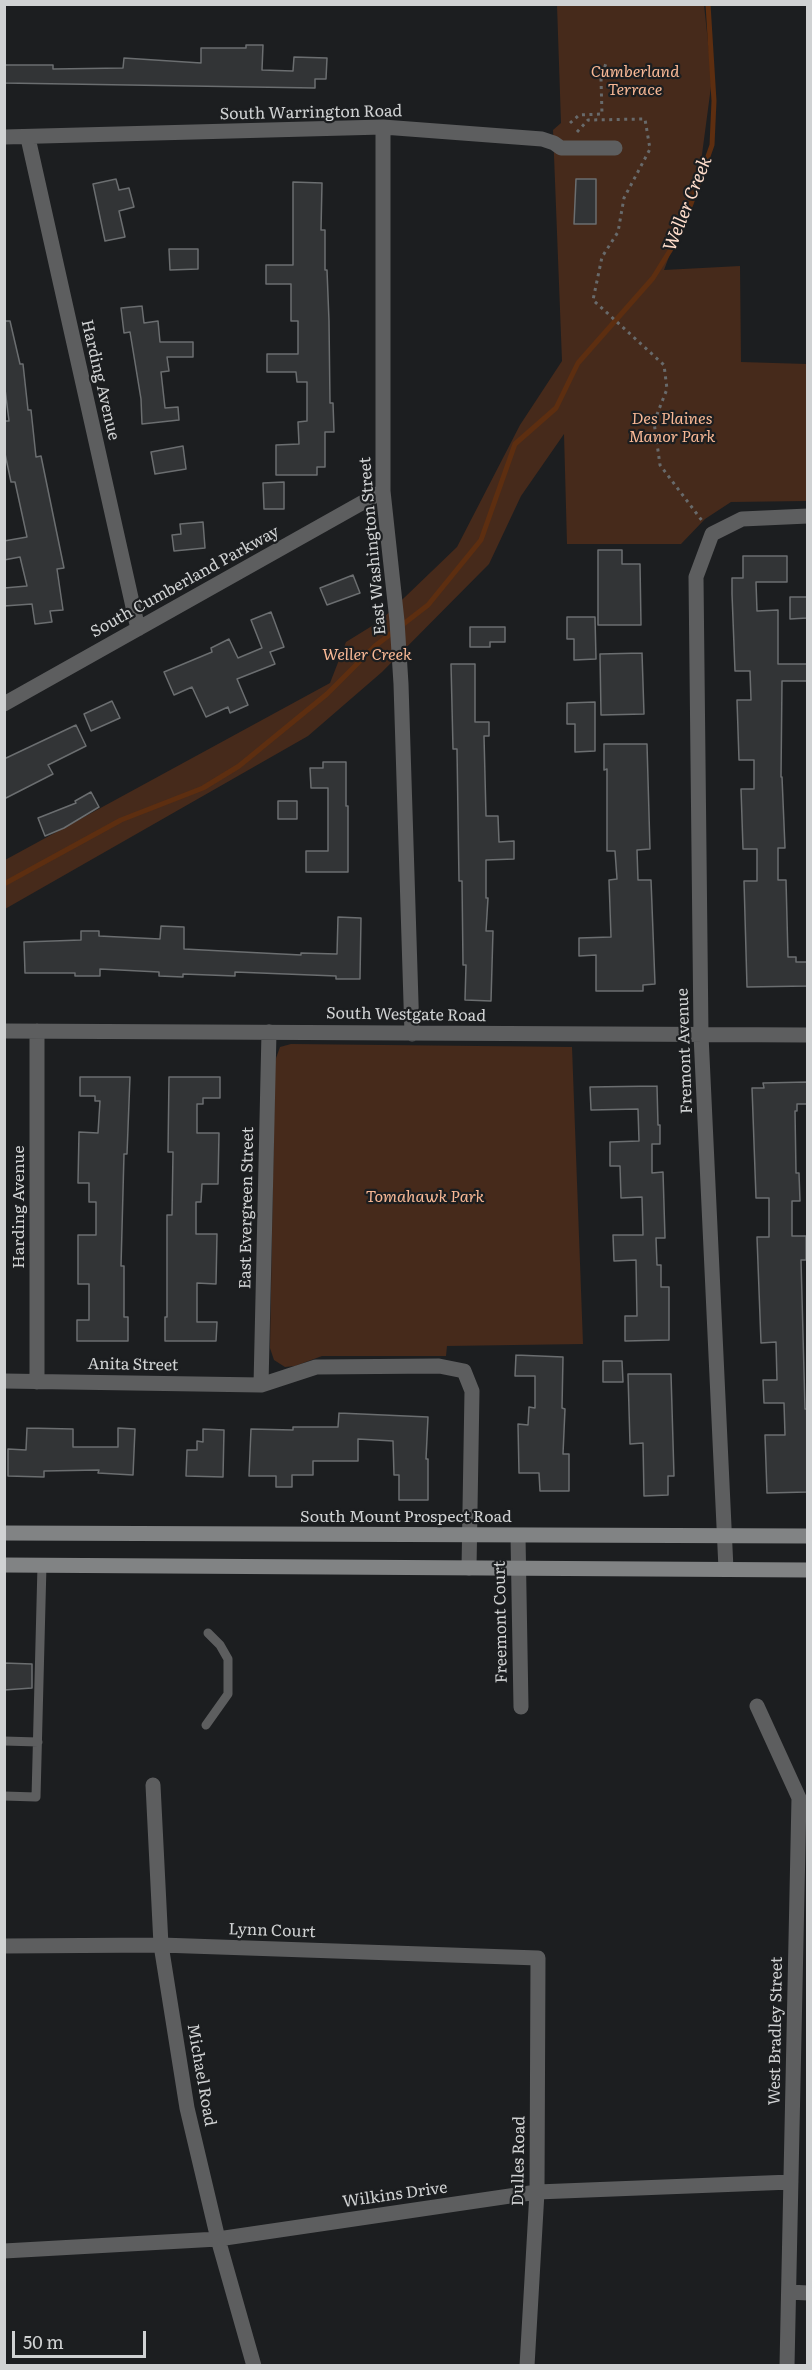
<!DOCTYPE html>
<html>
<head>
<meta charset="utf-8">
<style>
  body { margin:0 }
  #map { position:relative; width:812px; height:2370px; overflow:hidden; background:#1c1e20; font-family:Literata,serif }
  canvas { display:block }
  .frame { position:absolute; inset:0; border:6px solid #d0d2d3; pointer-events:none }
  .scale { position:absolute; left:12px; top:2331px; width:134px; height:27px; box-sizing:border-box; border:3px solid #d0d2d3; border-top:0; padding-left:8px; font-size:18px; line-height:21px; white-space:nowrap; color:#d0d2d3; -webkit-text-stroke:4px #1c1e20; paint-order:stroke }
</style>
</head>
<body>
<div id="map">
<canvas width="812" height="2370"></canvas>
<div class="frame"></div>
<div class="scale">50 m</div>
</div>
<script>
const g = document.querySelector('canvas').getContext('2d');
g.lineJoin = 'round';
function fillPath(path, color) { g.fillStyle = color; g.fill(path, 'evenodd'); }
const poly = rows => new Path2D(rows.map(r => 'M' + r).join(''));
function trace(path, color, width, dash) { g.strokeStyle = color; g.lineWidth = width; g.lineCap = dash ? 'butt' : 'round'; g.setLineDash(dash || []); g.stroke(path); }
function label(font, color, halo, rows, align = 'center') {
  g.font = font + ' Literata,serif'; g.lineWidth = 4.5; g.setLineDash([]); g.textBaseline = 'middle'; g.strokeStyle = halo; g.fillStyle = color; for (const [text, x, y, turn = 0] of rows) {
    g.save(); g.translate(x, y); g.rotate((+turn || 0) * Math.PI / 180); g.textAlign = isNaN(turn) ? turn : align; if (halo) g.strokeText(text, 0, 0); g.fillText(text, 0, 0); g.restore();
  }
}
fillPath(poly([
  [557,5,704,5,712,79,699,177,664,270,740,266,741,362,807,364,807,501,731,502,705,519,681,544,567,544,564,434,521,496,489,564,382,672,308,736,5,909,5,860,330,683,346,642,380,621,457,547,520,425,562,361,553,130,561,123],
  [291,1044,572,1047,583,1344,447,1346,446,1356,322,1356,295,1366,285,1367,274,1360,270,1348,275,1061,280,1047]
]), '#462a1b');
trace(poly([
  [4,884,121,820,203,788,239,766,327,694,375,646,428,605,481,540,515,444,556,408,578,363,653,278,671,249,691,204,712,145,714,101,708,4]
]), '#5d2e10', 5);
const building = poly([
  [246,45,263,45,262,70,293,71,294,57,327,58,326,79,315,79,315,88,4,83,4,65,53,65,53,69,123,68,124,58,201,63,201,48,246,48,246,45],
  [116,179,119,190,129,188,134,207,119,211,125,237,105,241,93,184,116,179],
  [576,179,596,179,596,224,574,224,576,179],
  [293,182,322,183,321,230,325,230,325,270,327,270,329,321,330,403,333,403,334,432,325,432,325,467,317,467,317,475,276,475,276,445,299,444,298,422,307,421,307,382,297,382,296,372,267,372,267,354,298,354,298,321,291,321,291,284,266,284,266,265,293,265,293,182],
  [169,249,198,249,198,269,170,270,169,249],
  [142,306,144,323,158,321,160,342,193,342,193,357,167,357,169,371,161,372,165,408,178,407,179,420,142,424,141,399,130,332,124,333,121,308,142,306],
  [4,321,10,321,20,364,23,364,28,410,31,410,36,457,41,456,64,568,57,569,63,610,50,611,52,622,35,624,32,604,4,606,4,588,27,586,20,557,4,560,4,541,27,537,15,482,11,482,4,449,4,421,9,421,4,381,4,321],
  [183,446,186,469,155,474,151,452,183,446],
  [284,482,284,509,264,509,263,483,284,482],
  [203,522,205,548,174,551,172,535,181,534,180,524,203,522],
  [598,550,622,550,622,564,640,564,641,625,598,625,598,550],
  [743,556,787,556,787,582,756,582,757,611,778,610,778,664,807,664,807,681,782,681,781,777,782,777,785,848,778,848,778,880,786,880,788,957,796,957,796,962,807,962,807,986,747,987,744,881,757,881,757,849,743,849,741,789,754,789,754,760,739,760,737,700,751,700,750,671,735,671,732,594,732,578,743,578,743,556],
  [353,575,360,593,327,605,320,588,353,575],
  [790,597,807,597,807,618,790,619,790,597],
  [271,612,284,647,270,652,275,664,237,679,248,705,230,713,228,707,206,717,192,687,174,695,164,672,212,652,211,648,229,639,238,658,262,648,251,620,271,612],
  [567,617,595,617,596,659,574,660,574,639,567,639,567,617],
  [470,627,505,627,505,642,490,642,490,647,470,647,470,627],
  [642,653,644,714,601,715,600,654,642,653],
  [451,664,475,664,475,722,489,722,489,736,484,736,486,816,498,816,499,842,514,841,514,859,486,860,486,898,488,898,486,931,493,931,491,1001,465,1000,466,965,463,965,462,881,459,881,457,749,453,749,451,664],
  [112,701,120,718,91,731,84,714,112,701],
  [595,702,595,751,575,752,575,724,567,724,567,703,595,702],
  [76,725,86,746,48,765,53,774,4,799,4,759,76,725],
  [604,744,647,744,650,849,637,850,638,880,651,880,655,984,643,985,643,991,596,991,596,955,579,956,579,938,611,937,609,880,617,879,615,851,607,851,607,769,604,770,604,744],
  [323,762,346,762,346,806,348,806,348,872,306,872,306,851,328,851,328,788,311,788,310,768,323,768,323,762],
  [91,792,99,807,64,828,45,836,38,818,76,803,75,801,91,792],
  [278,801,297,801,297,819,278,819,278,801],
  [338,917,361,918,360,979,336,979,336,976,235,972,235,976,183,974,183,977,159,976,159,972,100,969,100,976,75,976,75,973,25,973,24,942,81,940,81,931,99,931,99,936,160,939,161,926,184,927,184,949,301,955,301,953,337,954,338,917],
  [80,1077,130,1077,127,1154,124,1154,121,1266,124,1266,124,1317,128,1317,128,1341,77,1341,77,1320,89,1320,89,1284,78,1284,78,1235,96,1235,96,1202,89,1202,89,1183,78,1183,79,1132,98,1133,100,1101,95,1101,95,1096,80,1096,80,1077],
  [169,1077,220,1077,220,1098,203,1098,203,1104,197,1104,197,1133,219,1133,218,1184,202,1184,201,1202,196,1202,196,1234,217,1234,216,1284,197,1283,197,1322,217,1322,216,1341,165,1341,165,1317,167,1317,167,1215,172,1215,173,1152,168,1152,169,1077],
  [807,1082,807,1104,797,1104,797,1111,795,1111,796,1173,799,1173,800,1201,792,1201,792,1236,806,1236,806,1260,801,1260,805,1409,807,1409,807,1492,767,1493,765,1435,785,1435,784,1403,764,1403,763,1380,777,1380,776,1342,761,1343,757,1237,769,1237,769,1198,756,1198,752,1088,764,1088,763,1083,807,1082],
  [657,1086,658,1125,660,1125,660,1144,652,1144,652,1173,663,1172,665,1238,656,1238,657,1265,661,1265,661,1287,669,1287,669,1340,625,1341,625,1316,637,1316,636,1260,614,1261,613,1235,643,1235,642,1197,621,1198,620,1166,610,1166,610,1142,639,1141,638,1109,591,1110,590,1087,657,1086],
  [516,1355,563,1357,562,1408,565,1409,563,1454,569,1454,569,1491,540,1491,539,1473,519,1473,518,1424,528,1425,529,1407,535,1408,535,1376,515,1376,516,1355],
  [603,1361,622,1361,623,1382,603,1382,603,1361],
  [628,1374,671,1374,674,1476,668,1476,668,1495,644,1496,643,1443,630,1444,628,1374],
  [339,1413,428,1417,426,1459,428,1459,428,1500,399,1500,399,1475,394,1475,393,1441,358,1439,358,1461,313,1461,313,1475,292,1475,292,1487,276,1487,276,1476,249,1476,251,1429,293,1430,293,1427,338,1427,339,1413],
  [27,1428,73,1429,73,1447,118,1447,118,1428,135,1429,133,1475,98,1473,99,1470,44,1471,44,1477,8,1476,8,1449,26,1450,27,1428],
  [203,1429,224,1430,223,1477,186,1476,187,1450,197,1450,197,1441,203,1442,203,1429],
  [4,1663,32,1664,32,1688,4,1690,4,1663]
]);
fillPath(building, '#323436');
trace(building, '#6b6e70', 1.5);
trace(poly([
  [570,123,579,115,602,114,601,79,606,63],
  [577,132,588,120,645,119,650,149,624,198,618,232,602,257,593,300,664,365,667,389,654,422,660,465,703,522]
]), '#686a6b', 3, [3, 4.5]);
trace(poly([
  [206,1725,228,1694,228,1659,220,1645,208,1633],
  [4,1741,38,1742],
  [4,1796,36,1797,42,1565]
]), '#5d5e5f', 9);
trace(poly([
  [383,127,383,491,397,621,401,684,412,1034],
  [4,137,383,127,542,139,554,143,561,148,615,148],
  [28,138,138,629],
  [4,704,383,491],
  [4,1031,808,1035],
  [4,1381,261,1385,316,1367,439,1366,464,1371,472,1391,469,1568],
  [37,1382,37,1031],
  [261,1385,269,1032],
  [518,1536,521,1707],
  [726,1569,701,1035,696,577,712,534,742,519,808,516],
  [757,1706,799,1798,787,2366],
  [153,1785,161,1945,187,2108,218,2239,254,2366],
  [4,1946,161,1945,538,1958,537,2192,527,2366],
  [4,2251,218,2239,537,2192,791,2182],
  [789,2292,808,2293]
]), '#5d5e5f', 15);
trace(poly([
  [4,1533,808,1536],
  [4,1565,808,1570]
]), '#818384', 15);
label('italic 16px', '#f8b895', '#1c1e20', [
  ["Cumberland",635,72],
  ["Terrace",635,90],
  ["Des Plaines",672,419],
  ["Manor Park",672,437],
  ["Weller Creek",367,655],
  ["Tomahawk Park",425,1197]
]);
label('16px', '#d0d2d3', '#1c1e20', [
  ["South Warrington Road",311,113,-1],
  ["Harding Avenue",100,380,77],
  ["East Washington Street",373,546,-95],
  ["South Cumberland Parkway",185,582,-29],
  ["South Westgate Road",406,1015,1],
  ["Fremont Avenue",685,1051,-92],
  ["Harding Avenue",19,1207,-90],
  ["East Evergreen Street",247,1208,-89],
  ["Anita Street",133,1365,1],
  ["South Mount Prospect Road",406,1517],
  ["Freemont Court",501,1622,-91],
  ["Lynn Court",272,1931,2],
  ["West Bradley Street",776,2031,-89],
  ["Michael Road",201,2075,80],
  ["Dulles Road",519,2161,-89],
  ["Wilkins Drive",395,2195,-8]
]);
label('italic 18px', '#feddcb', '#1c1e20', [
  ["Weller Creek",688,204,-68]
]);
</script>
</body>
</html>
